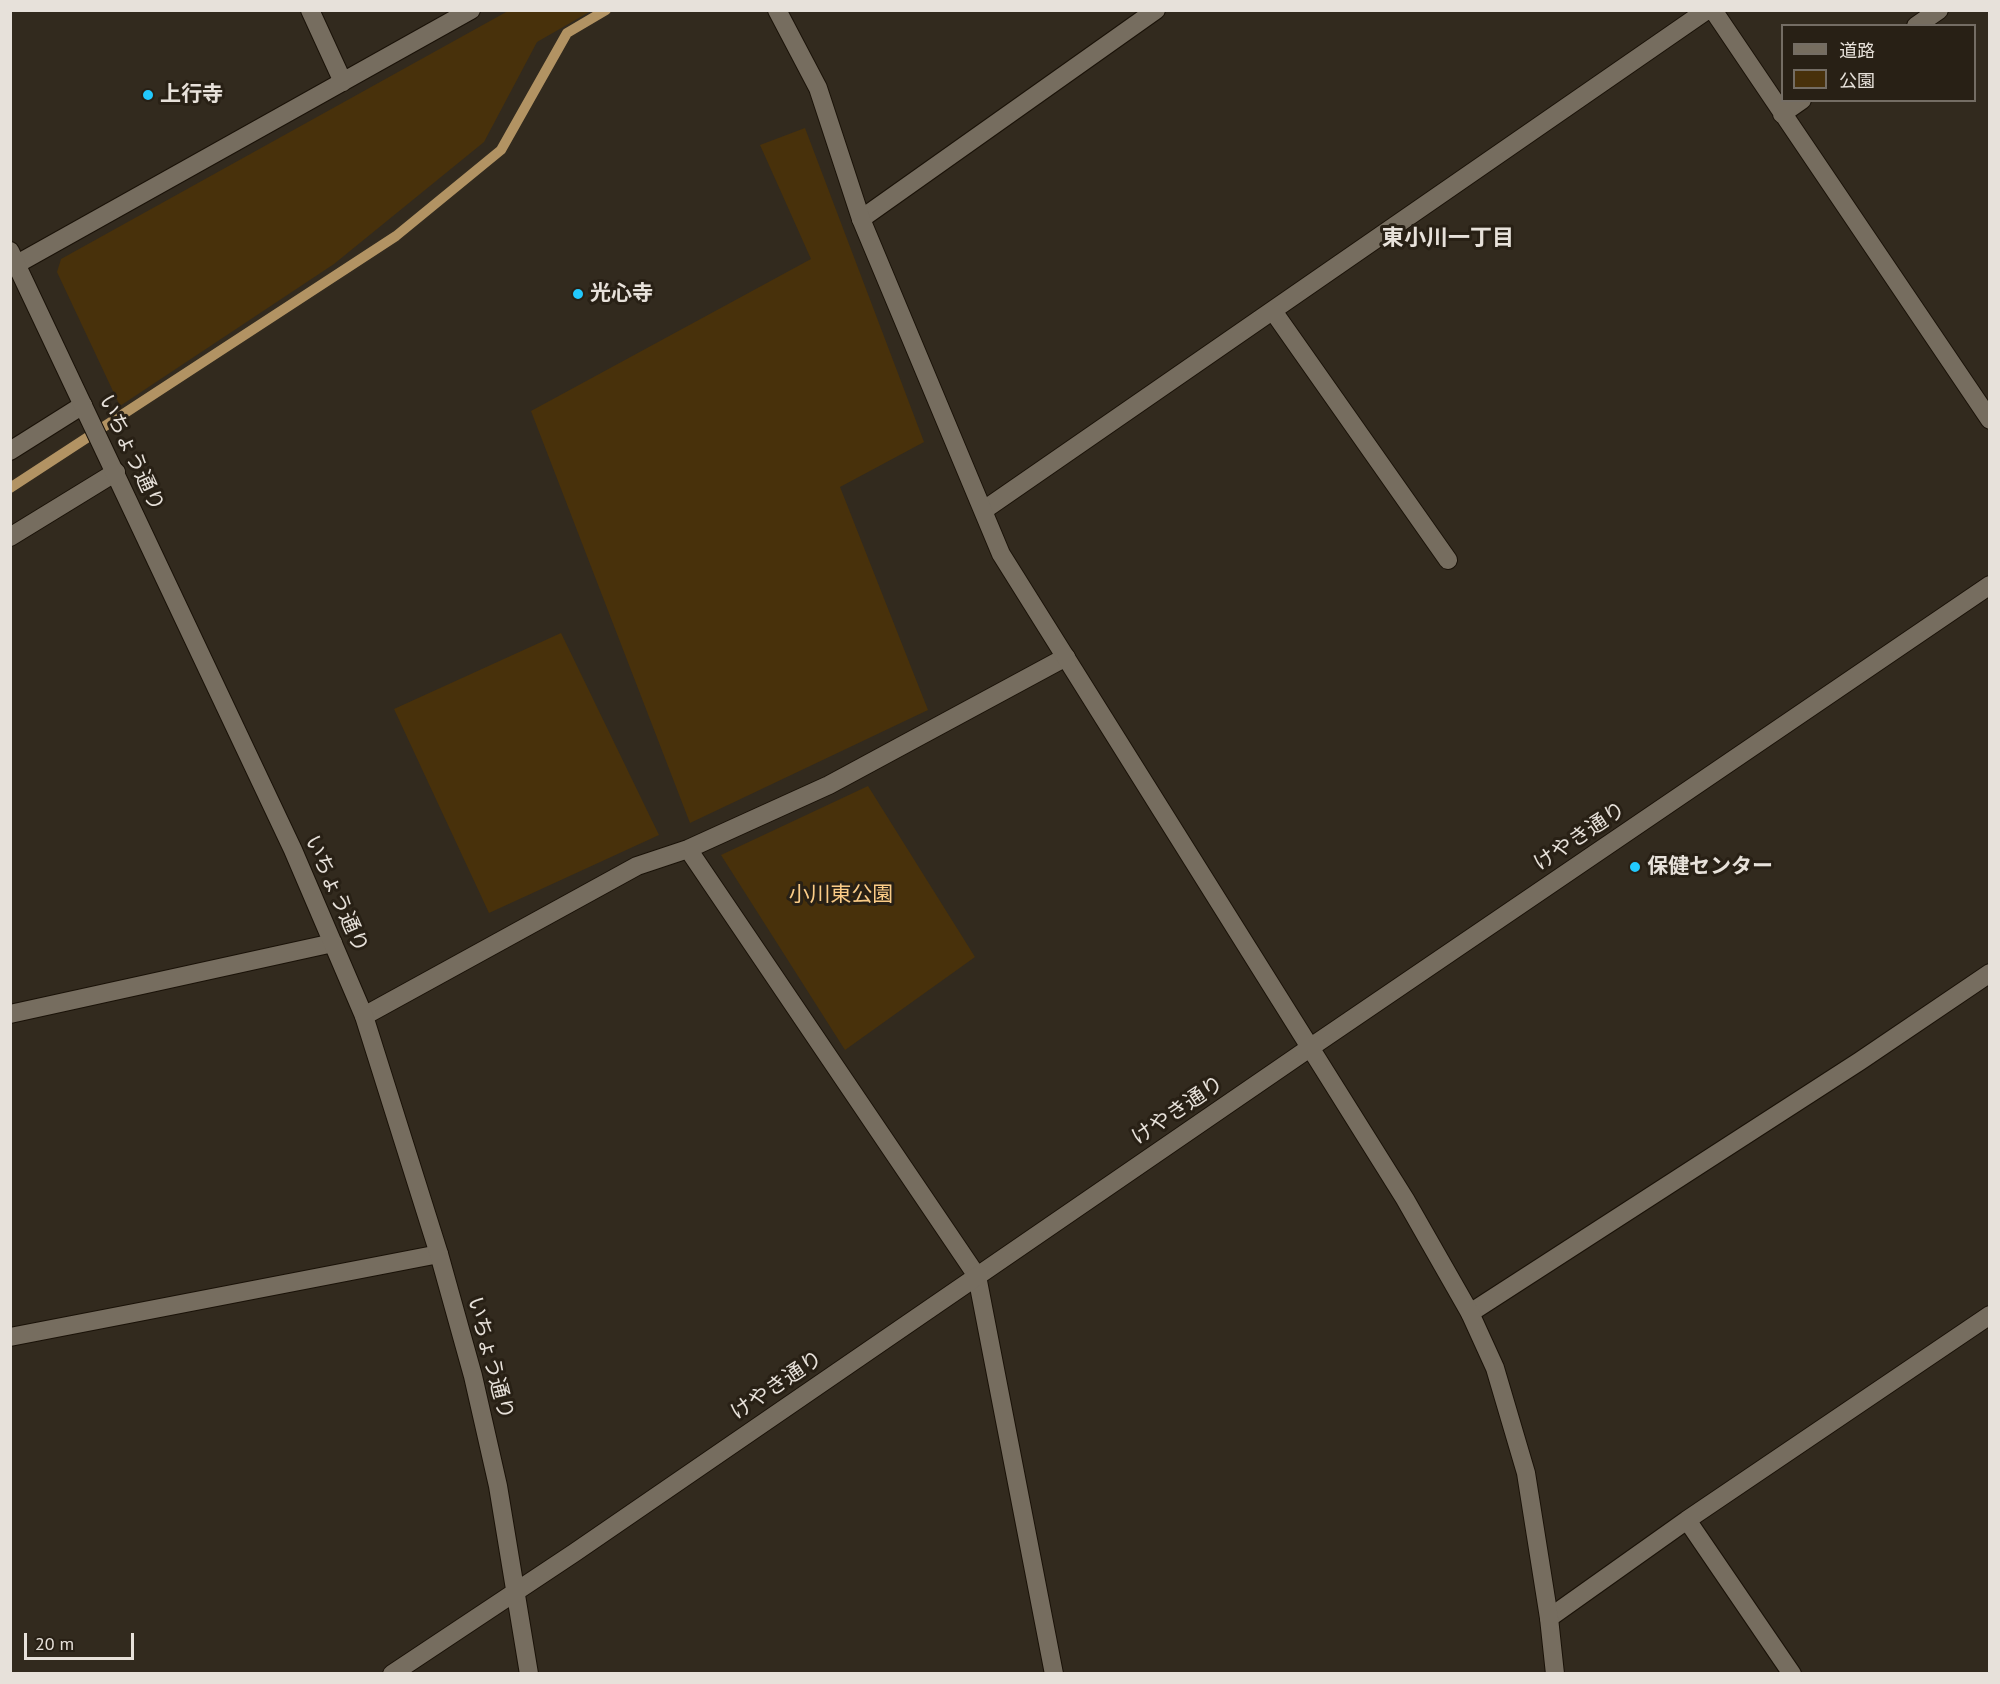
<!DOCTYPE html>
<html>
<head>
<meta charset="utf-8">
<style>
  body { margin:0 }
  #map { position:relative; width:2000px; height:1684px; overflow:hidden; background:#322a1e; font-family:"PT Sans","Noto Sans JP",sans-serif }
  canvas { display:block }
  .frame { position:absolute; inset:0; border:12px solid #e7e1da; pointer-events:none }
  .legend { position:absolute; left:1781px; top:24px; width:195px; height:78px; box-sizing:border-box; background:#282015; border:2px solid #746d64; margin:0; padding:8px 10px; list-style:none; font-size:18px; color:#e7e1da }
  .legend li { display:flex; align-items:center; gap:12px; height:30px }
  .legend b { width:30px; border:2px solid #746d64 }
  .scale { position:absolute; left:24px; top:1633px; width:110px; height:27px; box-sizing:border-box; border:3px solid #e7e1da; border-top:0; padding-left:8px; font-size:18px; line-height:21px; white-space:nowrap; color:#e7e1da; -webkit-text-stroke:4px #282015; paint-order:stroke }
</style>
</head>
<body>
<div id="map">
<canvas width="2000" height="1684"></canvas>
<div class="frame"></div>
<ul class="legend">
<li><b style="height:8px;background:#766d5f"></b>道路</li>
<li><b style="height:16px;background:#48310b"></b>公園</li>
</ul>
<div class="scale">20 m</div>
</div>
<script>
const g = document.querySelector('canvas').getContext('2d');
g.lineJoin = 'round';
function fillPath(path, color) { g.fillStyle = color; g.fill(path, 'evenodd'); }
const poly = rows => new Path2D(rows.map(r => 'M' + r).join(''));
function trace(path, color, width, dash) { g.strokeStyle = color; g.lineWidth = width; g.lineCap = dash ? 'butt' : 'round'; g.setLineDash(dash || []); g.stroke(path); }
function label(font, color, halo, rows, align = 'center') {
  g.font = font + ' "PT Sans","Noto Sans JP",sans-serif'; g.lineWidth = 6; g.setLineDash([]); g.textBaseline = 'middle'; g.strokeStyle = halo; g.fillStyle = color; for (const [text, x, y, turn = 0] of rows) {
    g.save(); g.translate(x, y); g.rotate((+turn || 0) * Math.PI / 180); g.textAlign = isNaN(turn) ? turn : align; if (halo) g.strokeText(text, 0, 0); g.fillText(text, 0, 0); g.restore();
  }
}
fillPath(poly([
  [508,11,591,11,537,42,484,142,334,264,120,406,57,272,61,259],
  [805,128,924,442,840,487,928,710,690,823,531,411,811,259,760,145],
  [561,633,659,835,489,913,394,709],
  [868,786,975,957,845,1050,721,855]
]), '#48310b');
trace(poly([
  [10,488,396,236,501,150,567,33,606,10]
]), '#b29363', 10);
const street = poly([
  [310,10,343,82],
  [1713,10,1990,420],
  [1916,26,1939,10],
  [1782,114,1802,100],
  [861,219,1156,10],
  [17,264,471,10],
  [1273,311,1448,560],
  [10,451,83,405],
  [984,510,1707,10],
  [10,537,116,472],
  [688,849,977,1276,1054,1674],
  [10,1014,333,943],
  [364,1016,637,866,688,849,829,785,1066,657],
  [1470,1313,1860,1061,1990,973],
  [10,1337,439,1254],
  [1687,1520,1792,1674],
  [1549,1618,1687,1520,1990,1315]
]);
const secondary = poly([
  [777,10,818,88,861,219,1001,554,1405,1199,1470,1313,1495,1368,1526,1473,1549,1618,1555,1674],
  [10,251,293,850,364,1016,439,1254,473,1376,498,1486,529,1674],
  [392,1674,574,1553,1311,1047,1990,585]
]);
trace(street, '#1a1208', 20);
trace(secondary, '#1a1208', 20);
trace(street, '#766d5f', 18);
trace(secondary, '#766d5f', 18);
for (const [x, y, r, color] of [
  [148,95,6,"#22c9fd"],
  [578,294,6,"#22c9fd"],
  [1635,867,6,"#22c9fd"]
]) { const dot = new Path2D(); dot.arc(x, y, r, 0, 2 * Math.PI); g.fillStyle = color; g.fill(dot); trace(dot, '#282015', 2); }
label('bold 21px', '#e7e1da', '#282015', [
  ["上行寺",160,95],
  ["光心寺",590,294],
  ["保健センター",1647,867]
], 'left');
label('21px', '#e7e1da', '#282015', [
  ["いちょう通り",131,453,65],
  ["けやき通り",1580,837,-34],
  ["いちょう通り",336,894,66],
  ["けやき通り",1178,1111,-34],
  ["いちょう通り",490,1358,75],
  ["けやき通り",777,1386,-34]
]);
label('21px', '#fbcc87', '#282015', [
  ["小川東公園",841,895]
]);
label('bold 22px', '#e7e1da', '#282015', [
  ["東小川一丁目",1448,239]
]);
</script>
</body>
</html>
